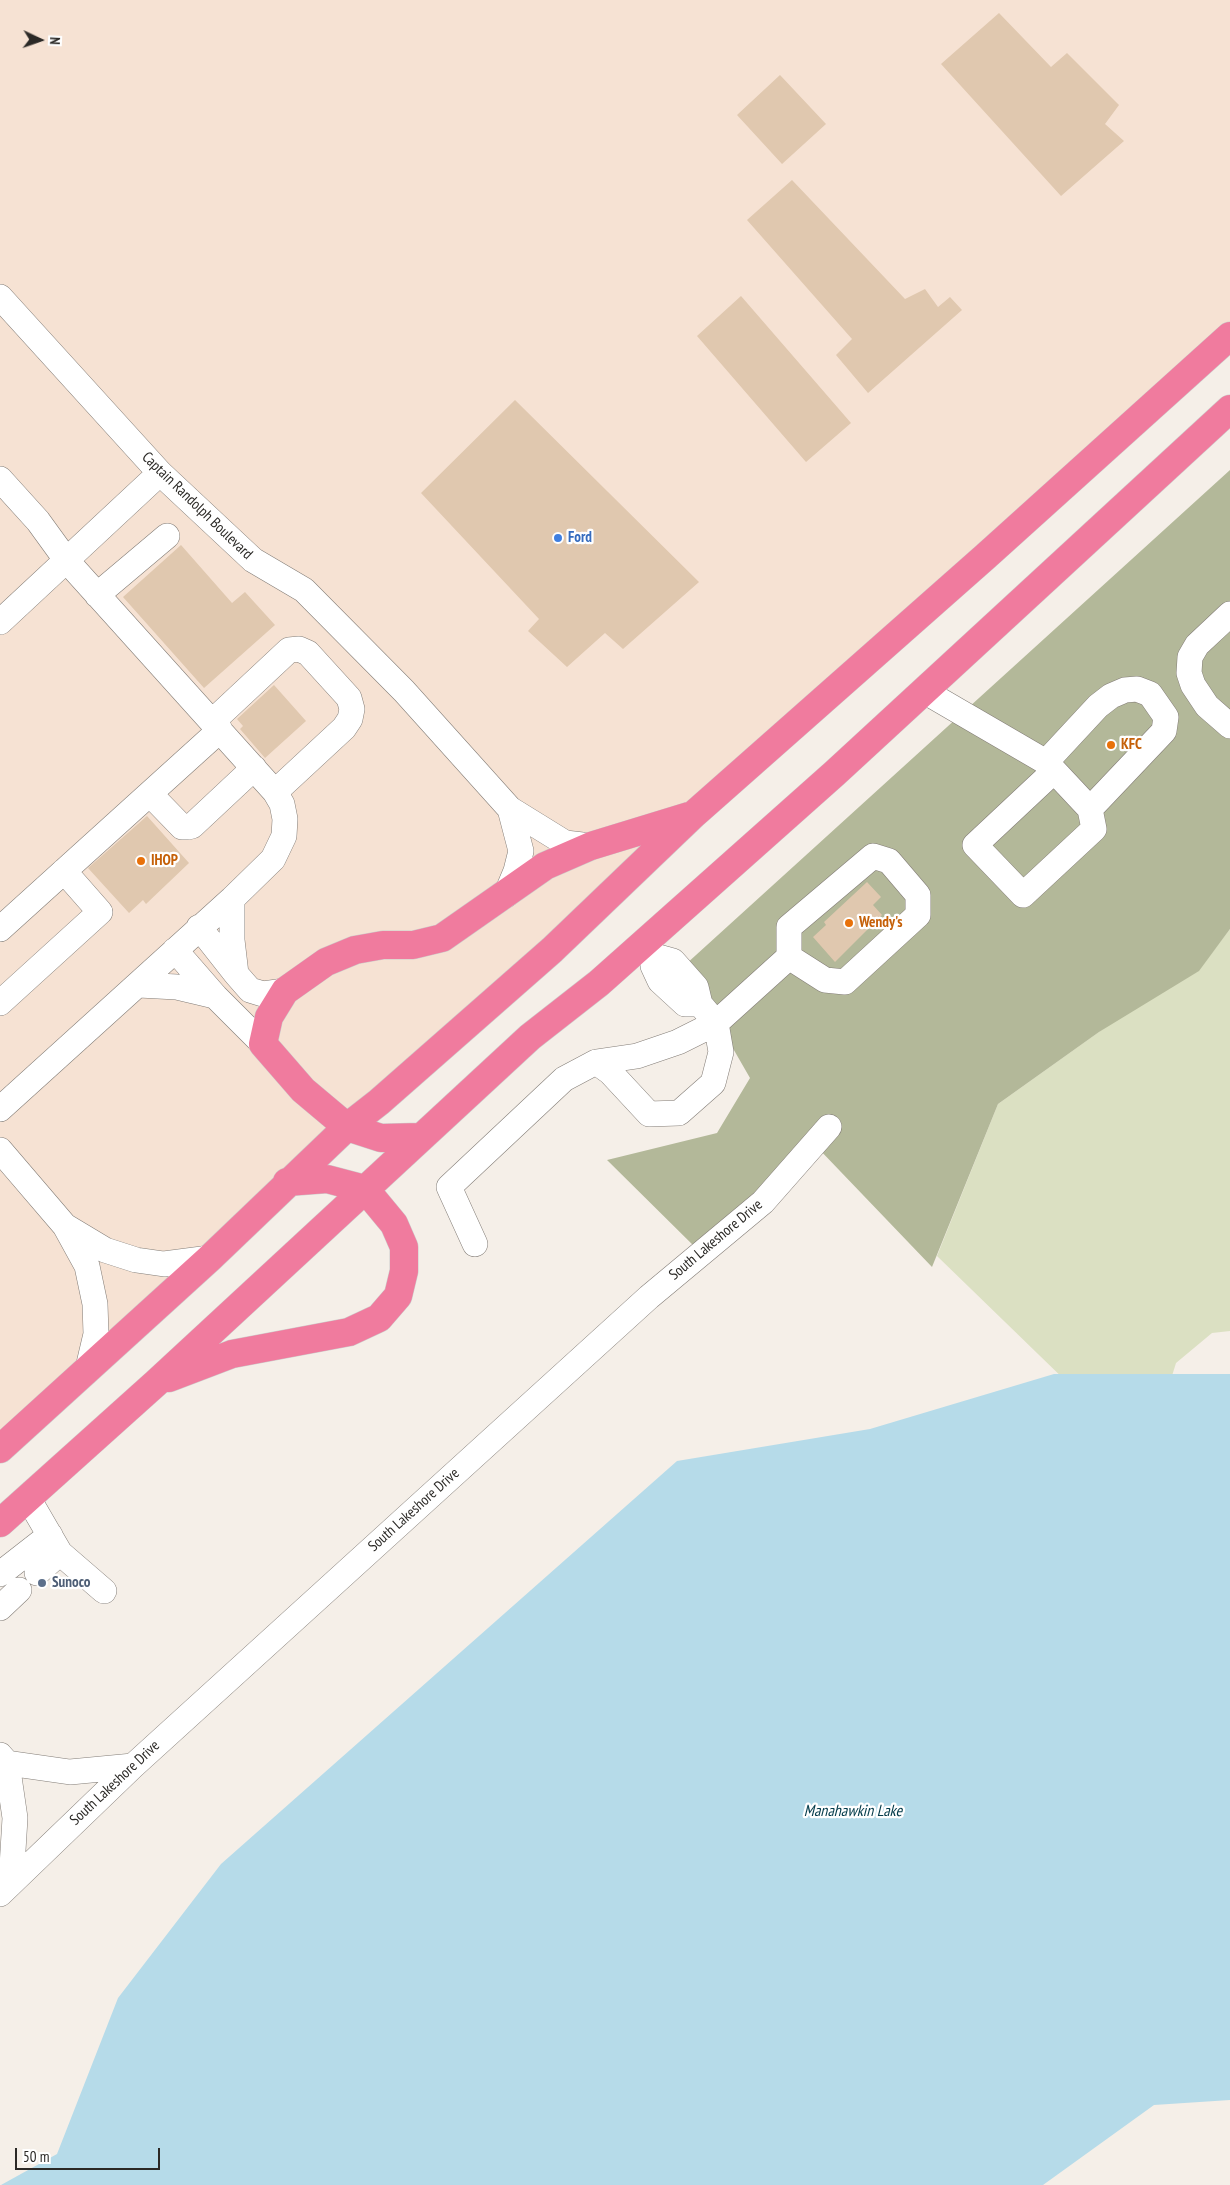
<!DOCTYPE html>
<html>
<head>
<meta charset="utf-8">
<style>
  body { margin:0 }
  #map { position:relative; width:1230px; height:2185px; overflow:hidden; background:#f5efe8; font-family:"PT Sans Narrow",sans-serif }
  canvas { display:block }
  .north { position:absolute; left:15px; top:15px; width:50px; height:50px; -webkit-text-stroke:4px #fff; paint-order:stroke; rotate:93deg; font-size:14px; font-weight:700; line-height:20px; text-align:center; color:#2b2926 }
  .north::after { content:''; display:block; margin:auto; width:18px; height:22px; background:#2b2926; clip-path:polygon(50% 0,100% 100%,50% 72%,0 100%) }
  .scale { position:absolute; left:15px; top:2148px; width:145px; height:22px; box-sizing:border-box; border:2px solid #2b2926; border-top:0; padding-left:6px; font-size:15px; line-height:18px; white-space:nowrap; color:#2b2926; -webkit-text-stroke:4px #fff; paint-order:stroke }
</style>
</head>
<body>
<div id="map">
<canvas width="1230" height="2185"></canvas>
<div class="north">N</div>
<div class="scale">50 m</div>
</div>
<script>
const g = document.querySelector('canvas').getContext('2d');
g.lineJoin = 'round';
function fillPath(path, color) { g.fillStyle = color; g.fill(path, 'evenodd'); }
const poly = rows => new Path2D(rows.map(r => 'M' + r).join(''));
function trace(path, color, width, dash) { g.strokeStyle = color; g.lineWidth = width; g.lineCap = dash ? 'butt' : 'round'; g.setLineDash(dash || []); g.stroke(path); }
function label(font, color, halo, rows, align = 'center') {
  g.font = font + ' "PT Sans Narrow",sans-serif'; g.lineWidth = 4.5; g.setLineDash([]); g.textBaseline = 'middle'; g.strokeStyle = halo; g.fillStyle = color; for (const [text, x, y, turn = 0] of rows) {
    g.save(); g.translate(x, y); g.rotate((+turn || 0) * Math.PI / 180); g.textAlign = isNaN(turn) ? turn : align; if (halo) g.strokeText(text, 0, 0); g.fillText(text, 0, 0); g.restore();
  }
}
fillPath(poly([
  [0,0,1230,0,1230,336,0,1448]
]), '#f6e2d3');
fillPath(poly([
  [1230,929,1230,1331,1212,1333,1176,1363,1171,1379,1072,1387,937,1256,998,1104,1110,1024,1198,971]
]), '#dbe0c2');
fillPath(poly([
  [1230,470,1230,929,1199,971,1099,1032,998,1104,932,1267,817,1147,701,1253,607,1160,717,1133,750,1078,685,965]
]), '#b3b899');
fillPath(poly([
  [1054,1374,1230,1374,1230,2100,1154,2105,1043,2185,1,2185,57,2154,118,1998,221,1864,677,1461,870,1429]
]), '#b6dbe9');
fillPath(poly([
  [999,13,1051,67,1067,53,1119,105,1105,124,1124,141,1061,196,941,64],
  [780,75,826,124,782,164,737,115],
  [792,180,905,299,925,289,938,307,950,297,962,310,868,393,836,355,852,339,747,220],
  [741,296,851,423,806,462,697,336],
  [515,400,699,582,623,649,605,633,567,667,528,631,539,619,421,493],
  [181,545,232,603,245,592,275,625,204,688,123,597],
  [274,685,306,721,265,758,240,729,243,726,237,719],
  [147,816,189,863,146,904,143,900,129,913,88,868],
  [867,882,881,897,873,905,882,915,835,962,813,937,826,925,824,922]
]), '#e0c8af');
const minor = poly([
  [0,297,160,473,253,560,304,590,404,691,510,809,565,843,591,846],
  [0,479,38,521,67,561,275,792,282,804,285,819,284,836,273,859,232,899,0,1109],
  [97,595,167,536],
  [1230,614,1197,645,1190,657,1189,673,1193,685,1207,706,1230,726],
  [0,622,160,473],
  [924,691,1046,762,1090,809,1094,829,1023,895,975,845,1054,771],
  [212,722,289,650,299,649,308,653,349,698,352,709,350,719,344,728,275,792],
  [1046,762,1098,706,1111,696,1125,690,1137,689,1150,694,1166,717,1164,731,1090,809],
  [150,794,182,827,188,827,192,826,254,768],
  [506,895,516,871,521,851,510,809],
  [232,899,232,940,236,974,250,990,263,994,285,991],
  [199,927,236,974],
  [0,929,220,730],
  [643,943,655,956,673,961,696,987,700,1004,716,1023,789,957,789,927,873,856,889,861,918,895,918,915,845,982,825,980,789,957],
  [175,950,215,996,263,1044],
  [655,956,653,966,660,981,685,1004,700,1004],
  [139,985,177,987,215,996],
  [0,1003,100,912,64,871],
  [716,1023,721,1052,713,1083,679,1113,649,1114,610,1072,596,1062,637,1056,678,1042,716,1023],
  [0,1150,65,1226],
  [475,1244,449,1187,564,1079,596,1062],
  [88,1368,96,1334,95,1304,87,1266,65,1226,105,1250,136,1260,164,1264,210,1258],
  [28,1498,60,1553,104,1591],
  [37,1573,60,1553],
  [0,1574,50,1535],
  [0,1608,19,1590],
  [0,1755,7,1763,15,1818,11,1883],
  [7,1763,70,1772,133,1766],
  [0,1894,133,1766,649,1297,763,1202,829,1127]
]);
const highway = poly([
  [420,1137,381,1138,347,1127,303,1090,263,1044,269,1017,285,991,326,962,355,950,383,945,413,945,442,938,545,866,591,846,689,816],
  [169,1378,232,1354,349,1332,379,1318,398,1296,404,1271,404,1247,394,1224,365,1189,327,1179,287,1182],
  [0,1449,210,1258,347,1127,379,1102,552,950,693,815,986,556,1230,336],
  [0,1523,156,1383,530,1037,599,983,835,773,1230,409]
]);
trace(minor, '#837d77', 26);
trace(highway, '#cccccb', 29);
trace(minor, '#fff', 25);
trace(highway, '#f07b9e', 28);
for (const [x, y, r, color] of [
  [558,538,5,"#3f7fe0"],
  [1111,745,5,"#e8710a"],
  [141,861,5,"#e8710a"],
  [849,923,5,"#e8710a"],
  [42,1583,5,"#5c6f8a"]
]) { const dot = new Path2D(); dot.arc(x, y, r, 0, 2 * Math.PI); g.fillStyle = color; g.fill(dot); trace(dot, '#fff', 2); }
label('15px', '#2b2926', '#fff', [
  ["Captain Randolph Boulevard",197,506,44],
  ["South Lakeshore Drive",716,1240,-40],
  ["South Lakeshore Drive",414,1510,-42],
  ["South Lakeshore Drive",115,1783,-43]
]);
label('bold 15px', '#366cbe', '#fff', [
  ["Ford",568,538]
], 'left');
label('bold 15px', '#c56008', '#fff', [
  ["KFC",1121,745],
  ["IHOP",151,861],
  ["Wendy's",859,923]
], 'left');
label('bold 15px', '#4e5e75', '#fff', [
  ["Sunoco",52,1583]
], 'left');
label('italic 16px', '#033b4a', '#fff', [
  ["Manahawkin Lake",853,1811]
]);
</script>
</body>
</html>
